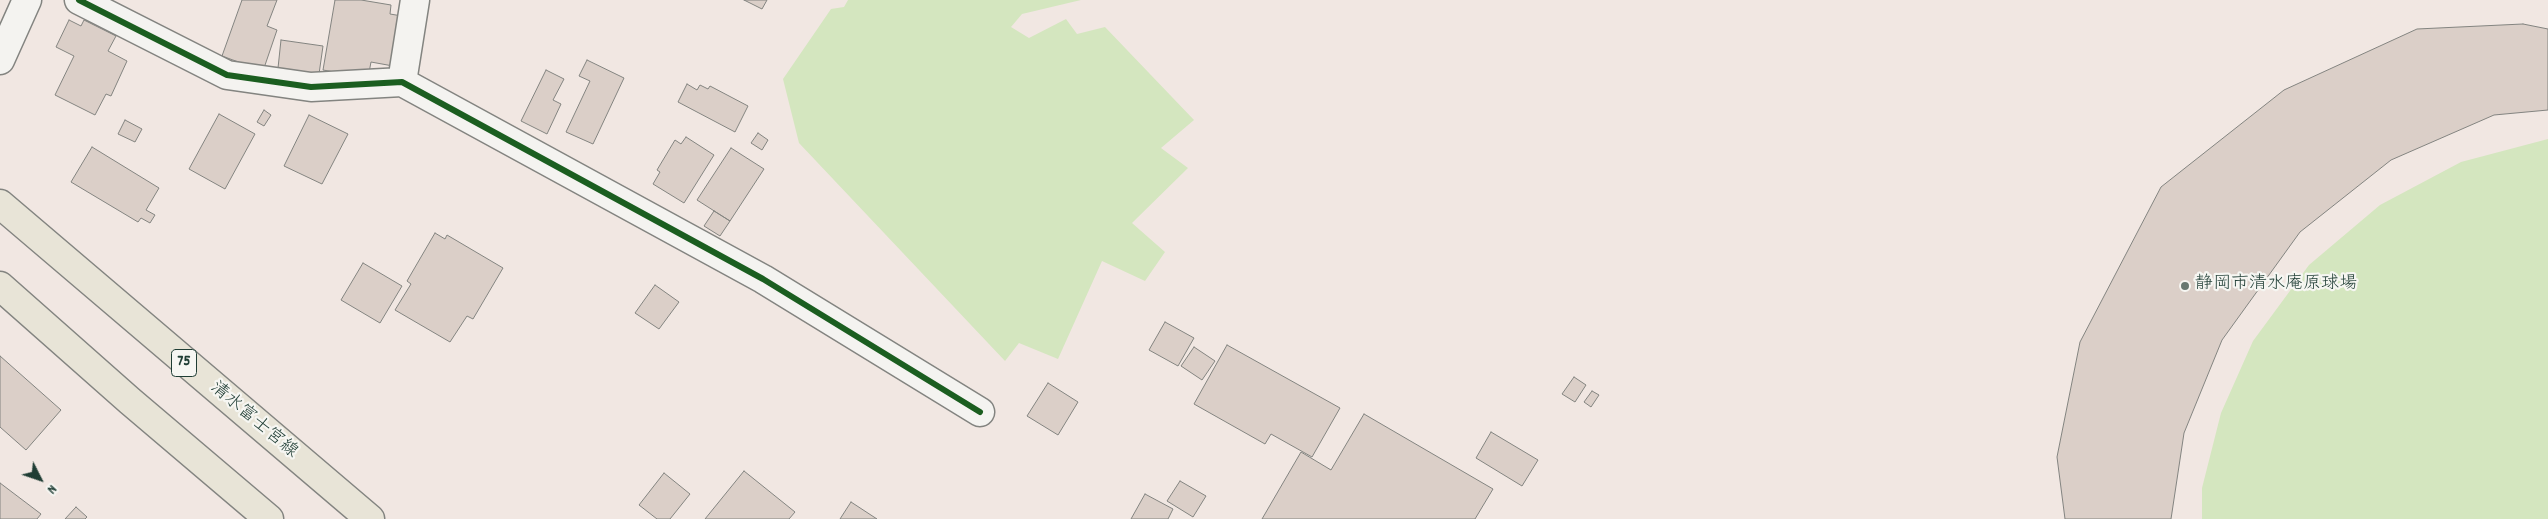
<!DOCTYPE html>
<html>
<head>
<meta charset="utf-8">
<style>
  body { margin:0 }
  #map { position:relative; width:2548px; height:519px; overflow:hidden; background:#f1e7e2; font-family:Dekko,sans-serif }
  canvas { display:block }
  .north { position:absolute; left:15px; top:454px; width:50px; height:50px; -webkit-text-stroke:4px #f6f6f2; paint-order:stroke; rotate:131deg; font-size:14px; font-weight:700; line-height:20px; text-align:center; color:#1f3d34 }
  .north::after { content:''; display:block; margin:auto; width:18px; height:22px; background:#1f3d34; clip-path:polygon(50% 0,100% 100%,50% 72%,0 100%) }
</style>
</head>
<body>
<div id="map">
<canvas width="2548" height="519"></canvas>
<div class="north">N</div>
</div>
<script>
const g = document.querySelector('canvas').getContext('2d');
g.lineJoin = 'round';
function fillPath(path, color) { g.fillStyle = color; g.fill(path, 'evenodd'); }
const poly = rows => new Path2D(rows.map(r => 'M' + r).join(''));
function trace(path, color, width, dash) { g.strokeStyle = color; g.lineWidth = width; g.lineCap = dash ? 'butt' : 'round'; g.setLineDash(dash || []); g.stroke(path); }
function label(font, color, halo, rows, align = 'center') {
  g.font = font + ' Dekko,"Klee One",sans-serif'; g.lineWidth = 4.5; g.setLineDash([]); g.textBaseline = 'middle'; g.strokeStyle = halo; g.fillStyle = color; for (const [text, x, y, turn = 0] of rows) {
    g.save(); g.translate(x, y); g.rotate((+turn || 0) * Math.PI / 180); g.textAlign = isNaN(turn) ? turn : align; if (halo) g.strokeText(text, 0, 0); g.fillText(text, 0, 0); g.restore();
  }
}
fillPath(poly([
  [848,0,1081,0,1022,14,1011,27,1029,38,1066,19,1077,34,1105,27,1194,120,1161,148,1188,168,1132,223,1165,252,1145,281,1102,261,1058,359,1019,343,1005,361,799,143,783,79,831,9,844,7],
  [2548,139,2548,519,2202,519,2202,488,2221,413,2253,341,2309,265,2380,205,2461,162]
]), '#d4e6bf');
const building = poly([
  [242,0,277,0,267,26,277,30,263,71,222,56,242,0],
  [335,0,361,0,391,5,390,14,402,16,393,66,371,62,368,78,323,70,335,0],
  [744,0,767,0,762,9,744,0],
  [69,20,81,26,84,20,116,36,108,51,127,61,111,96,106,94,95,115,55,95,74,56,56,47,69,20],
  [2523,24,2548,29,2548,110,2494,115,2391,160,2300,232,2222,340,2184,433,2171,519,2065,519,2057,457,2080,342,2161,187,2284,90,2417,29,2523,24],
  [281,40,323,46,319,74,278,68,281,40],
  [587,60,624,78,593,144,566,132,590,81,579,76,587,60],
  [546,70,564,79,553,100,561,104,547,134,521,121,546,70],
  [687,84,697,90,700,85,708,89,710,86,748,106,735,132,678,102,687,84],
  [264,110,271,115,264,126,257,122,264,110],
  [219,114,255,134,225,189,189,169,219,114],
  [309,115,348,134,322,184,284,166,309,115],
  [125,120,142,129,135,142,118,134,125,120],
  [758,133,768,140,762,150,751,143,758,133],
  [686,137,714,155,684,203,653,184,660,172,657,170,675,140,681,144,686,137],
  [92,147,159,188,146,210,155,215,150,223,141,218,138,222,71,182,92,147],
  [731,148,764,169,730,221,697,200,731,148],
  [714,211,730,221,720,236,704,226,714,211],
  [435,233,445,239,447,235,503,268,473,319,467,316,450,342,395,310,411,284,407,281,435,233],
  [363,263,402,286,380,323,341,300,363,263],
  [655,285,679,302,659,329,635,313,655,285],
  [1165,322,1194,338,1178,366,1149,350,1165,322],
  [1227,345,1340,408,1312,457,1271,434,1265,444,1194,404,1227,345],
  [1194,347,1215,361,1202,380,1181,366,1194,347],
  [0,356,61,410,26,450,0,427,0,356],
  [1574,377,1586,385,1575,402,1562,394,1574,377],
  [1048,383,1078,402,1058,435,1027,416,1048,383],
  [1592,391,1599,395,1591,407,1584,402,1592,391],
  [1364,414,1493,489,1475,519,1262,519,1301,452,1331,470,1364,414],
  [1491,432,1538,460,1522,486,1476,458,1491,432],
  [744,471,795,512,789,519,705,519,744,471],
  [664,473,690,494,670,519,657,519,639,505,664,473],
  [1180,481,1206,496,1193,517,1167,501,1180,481],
  [0,483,41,514,37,519,0,519,0,483],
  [1145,494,1173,509,1168,519,1131,519,1145,494],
  [851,502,877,519,840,519,851,502],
  [76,507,87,517,85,519,65,519,76,507]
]);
fillPath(building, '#dbcfc8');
trace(building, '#838480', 1);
const minor = poly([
  [79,0,227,75,311,87,402,82,763,279,980,412],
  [0,60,27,0],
  [402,82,415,0]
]);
const primary = poly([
  [0,204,370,519],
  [0,286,130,401,269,519]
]);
trace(minor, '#838480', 31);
trace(primary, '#838480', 31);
trace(minor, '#f4f3f0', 28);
trace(primary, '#e8e4d7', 28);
trace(poly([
  [79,0,227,75,311,87,402,82,763,279,980,412]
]), '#1b5e20', 6);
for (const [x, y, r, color] of [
  [2185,286,5,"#687871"]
]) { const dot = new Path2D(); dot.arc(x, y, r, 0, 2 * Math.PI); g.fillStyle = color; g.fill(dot); trace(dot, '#f6f6f2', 2); }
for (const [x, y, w] of [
  [184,363,25]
]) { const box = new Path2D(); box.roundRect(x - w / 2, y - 13.5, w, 27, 4); g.fillStyle = '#f6f6f2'; g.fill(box); trace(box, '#1f3d34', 1); }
label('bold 16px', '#1f3d34', null, [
  ["75",184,363]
]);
label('18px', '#1f3d34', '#f6f6f2', [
  ["静岡市清水庵原球場",2195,286]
], 'left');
label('18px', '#1f3d34', '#f6f6f2', [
  ["清水富士宮線",253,421,40]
]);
</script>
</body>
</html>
